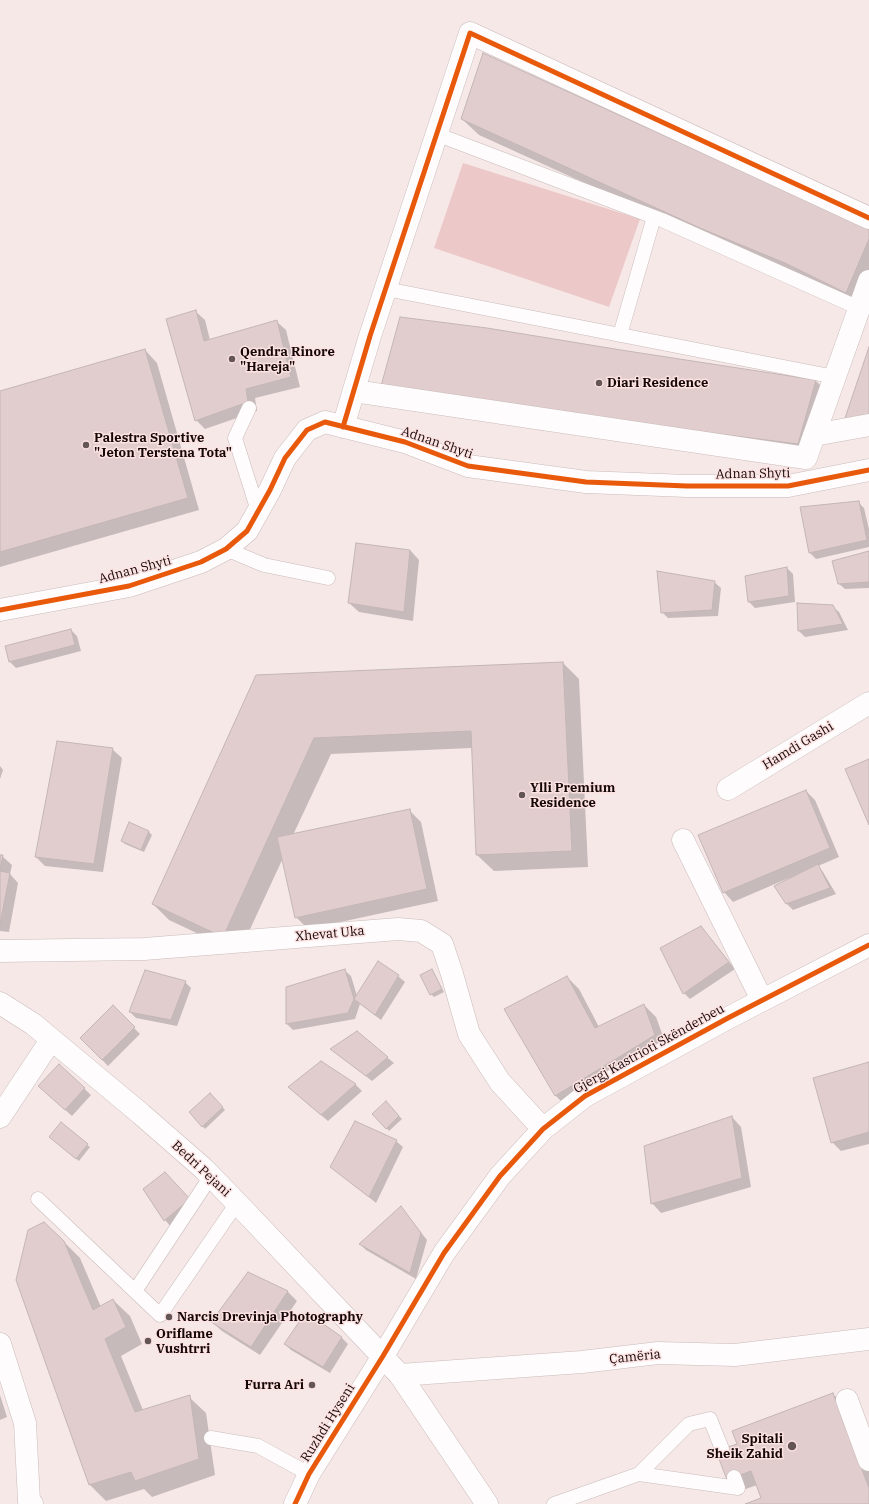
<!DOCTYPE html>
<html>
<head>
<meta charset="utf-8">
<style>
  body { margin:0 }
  canvas { display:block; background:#f7e8e8 }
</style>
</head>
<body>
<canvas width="869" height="1504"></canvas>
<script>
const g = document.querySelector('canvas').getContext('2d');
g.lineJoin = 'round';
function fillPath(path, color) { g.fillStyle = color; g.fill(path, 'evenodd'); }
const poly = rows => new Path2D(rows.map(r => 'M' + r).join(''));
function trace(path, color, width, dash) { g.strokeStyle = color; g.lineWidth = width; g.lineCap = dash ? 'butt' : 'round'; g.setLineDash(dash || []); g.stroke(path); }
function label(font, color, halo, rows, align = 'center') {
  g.font = font + ' "IBM Plex Serif",serif'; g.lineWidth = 3; g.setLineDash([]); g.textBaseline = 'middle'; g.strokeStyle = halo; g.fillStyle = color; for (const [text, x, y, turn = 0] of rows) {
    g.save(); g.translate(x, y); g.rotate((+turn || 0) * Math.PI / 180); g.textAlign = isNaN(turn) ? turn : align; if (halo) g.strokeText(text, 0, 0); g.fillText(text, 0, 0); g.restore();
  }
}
fillPath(poly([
  [463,163,640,219,609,307,434,248]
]), '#ecc8c8');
fillPath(poly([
  [462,119,869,230,869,293,862,309,479,135],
  [195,311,205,320,210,340,276,321,286,330,300,387,255,398,257,411,205,429,196,420],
  [145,350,157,363,199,510,0,567,0,392],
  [621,351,816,381,832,397,814,460,549,426],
  [858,502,864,508,869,529,869,547,816,559,810,553,801,508],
  [410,550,419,560,413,621,359,612,349,603],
  [869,552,869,588,845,589,838,583],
  [787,568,793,574,795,602,755,608,749,602,747,576],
  [714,582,721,588,718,616,668,618,662,612],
  [798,604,832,606,839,612,848,630,805,637,799,631],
  [71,630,77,636,81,651,16,668,10,662],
  [563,663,579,679,588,867,494,871,477,855,472,748,331,754,293,835,409,810,421,822,438,901,308,929,296,917,283,858,239,953,169,920,153,904,257,676],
  [112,749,122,758,103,872,45,866,36,857],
  [0,766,3,770,0,779],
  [806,791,815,800,839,857,818,866,823,872,836,894,793,910,787,904,775,887,789,880,789,878,733,902,724,892],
  [129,824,149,832,152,835,144,852,125,844,122,841],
  [0,856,2,856,12,865,10,874,18,883,9,932,0,931],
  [701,927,735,969,690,999,684,993],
  [378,963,398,976,405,982,381,1020,360,1004,355,1019,293,1030,287,1024,344,970,351,976,357,996],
  [432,970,444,992,434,997,431,994],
  [567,977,579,989,599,1027,644,1005,656,1017,667,1047,568,1108,556,1096,506,1009],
  [185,982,191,988,177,1026,136,1018,130,1012],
  [113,1007,140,1034,108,1066,81,1038],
  [357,1033,394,1063,372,1081,331,1049],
  [321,1062,356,1085,362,1091,328,1121,295,1093],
  [869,1063,869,1144,841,1151,832,1142],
  [59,1065,91,1095,72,1116,46,1093],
  [210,1094,225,1110,205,1129,190,1112],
  [386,1103,402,1119,389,1131,374,1114],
  [732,1117,741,1127,751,1187,661,1213,652,1203],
  [355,1122,396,1141,403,1147,376,1203,332,1167],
  [53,1140,87,1145,90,1147,79,1161],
  [144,1189,196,1206,171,1227,165,1220],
  [401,1207,427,1240,416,1279,366,1250,360,1244],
  [64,1242,80,1258,101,1307,113,1300,130,1316,142,1344,121,1356,143,1410,189,1397,206,1413,215,1475,152,1497,144,1489,106,1501,90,1485],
  [248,1273,288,1292,297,1301,260,1355,222,1331,212,1322],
  [306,1313,342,1338,348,1344,330,1373,291,1350,285,1344],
  [833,1394,845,1406,869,1470,869,1504,748,1504,762,1499,757,1485,740,1491,738,1444],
  [0,1395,7,1417,0,1420]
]), '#0003');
const building = poly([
  [483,53,869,229,869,239,846,293,785,263,700,228,461,119,483,53],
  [196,310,204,341,277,320,291,377,246,389,248,402,195,421,166,319,196,310],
  [400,317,487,328,621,350,816,380,798,444,532,410,381,386,400,317],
  [869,347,869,418,843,424,869,347],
  [145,349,188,498,0,552,0,391,145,349],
  [859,501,867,540,809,553,800,507,859,501],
  [356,543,410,550,404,612,348,603,356,543],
  [869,551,869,582,838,584,832,561,869,551],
  [787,567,789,596,748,602,745,576,787,567],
  [657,571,715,581,712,610,661,613,657,571],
  [797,603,833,605,843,624,798,631,797,603],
  [71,629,75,645,9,662,5,646,71,629],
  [563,662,572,851,476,855,471,731,314,738,223,937,152,904,256,675,563,662],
  [57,741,113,748,94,864,35,857,57,741],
  [869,759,869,825,845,769,869,759],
  [806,790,830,848,723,893,698,835,806,790],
  [410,809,427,889,295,918,277,837,410,809],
  [129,822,149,831,141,850,121,841,129,822],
  [0,855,3,855,0,870,0,855],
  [818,864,830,888,786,904,774,886,818,864],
  [0,871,10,873,0,924,0,871],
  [701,926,729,962,683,994,660,948,701,926],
  [378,961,399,975,375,1015,354,999,378,961],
  [345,969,354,999,348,1013,286,1024,286,987,345,969],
  [432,969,442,989,430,995,420,975,432,969],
  [145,970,186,981,171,1020,129,1012,145,970],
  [567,976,595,1028,644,1004,655,1035,555,1096,504,1009,567,976],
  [113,1005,135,1027,102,1060,80,1038,113,1005],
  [357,1031,388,1057,366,1076,330,1049,357,1031],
  [321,1061,356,1084,321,1115,288,1087,321,1061],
  [869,1062,869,1132,831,1143,813,1078,869,1062],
  [59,1064,85,1088,65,1110,38,1086,59,1064],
  [210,1093,223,1107,202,1127,189,1112,210,1093],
  [386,1101,399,1116,386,1129,372,1114,386,1101],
  [732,1116,742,1178,651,1204,644,1146,732,1116],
  [355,1121,397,1140,369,1197,330,1167,355,1121],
  [61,1122,88,1144,76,1159,49,1137,61,1122],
  [165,1172,190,1199,164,1221,143,1189,165,1172],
  [401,1206,421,1233,410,1273,359,1244,401,1206],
  [44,1222,64,1241,93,1310,113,1299,126,1327,105,1339,135,1412,190,1395,199,1459,135,1481,131,1472,89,1485,16,1280,28,1230,44,1222],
  [248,1272,288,1291,251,1347,211,1322,248,1272],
  [306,1312,342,1337,323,1367,284,1344,306,1312],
  [833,1393,869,1488,869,1504,745,1504,761,1498,751,1471,727,1480,716,1451,737,1444,732,1431,833,1393]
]);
fillPath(building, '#e1cdcd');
trace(building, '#c4b6b6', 1);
const service = poly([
  [436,134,662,220,859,308],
  [386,289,835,377],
  [620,335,654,217],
  [249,408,235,438,258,511],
  [226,549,264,565,328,578],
  [38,1199,160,1315,237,1203],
  [135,1291,211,1176],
  [211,1438,258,1446,309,1474],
  [639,1474,689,1424,710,1419,722,1449],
  [554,1504,639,1474,738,1488,734,1477]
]);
const minor = poly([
  [354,391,806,458,869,281],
  [343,427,370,336,470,33,869,218],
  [814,435,869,425],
  [0,610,129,586,201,562,226,549,247,531,270,490,285,458,307,430,325,422,405,442,468,466,586,482,687,486,788,486,869,470],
  [728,789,869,703],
  [683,840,762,1000],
  [0,951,144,949,398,929,421,931,442,944,452,974,469,1034,500,1082,543,1129],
  [0,1117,51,1040],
  [0,1344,25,1423,29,1501,32,1504],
  [400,1375,582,1362,658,1353,735,1355,869,1339],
  [847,1400,869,1460]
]);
const tertiary = poly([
  [295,1504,309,1474,383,1356,444,1253,500,1176,543,1129,585,1096,728,1018,869,945]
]);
const secondary = poly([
  [0,1003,33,1024,141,1114,204,1169,237,1203,400,1375,487,1504]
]);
trace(service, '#cabbbb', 15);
trace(minor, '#cabbbb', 23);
trace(tertiary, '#cabbbb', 23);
trace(secondary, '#cabbbb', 23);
trace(service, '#fefcfc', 14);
trace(minor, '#fefcfc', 22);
trace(tertiary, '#fefcfc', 22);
trace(secondary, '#fefcfc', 22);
trace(poly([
  [343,427,370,336,470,33,869,218],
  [0,610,129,586,201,562,226,549,247,531,270,490,285,458,307,430,325,422,405,442,468,466,586,482,687,486,788,486,869,470],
  [295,1504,309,1474,383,1356,444,1253,500,1176,543,1129,585,1096,728,1018,869,945]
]), '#e8590c', 5);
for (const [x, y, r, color] of [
  [232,359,4,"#645656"],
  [599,383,4,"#645656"],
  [86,445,4,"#645656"],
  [522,795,4,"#645656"],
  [169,1317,4,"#645656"],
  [148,1341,4,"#645656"],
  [312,1385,4,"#645656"],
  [792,1446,5,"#645656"]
]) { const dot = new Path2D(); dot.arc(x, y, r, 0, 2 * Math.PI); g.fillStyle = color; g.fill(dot); trace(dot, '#fde2e2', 1.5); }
label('bold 13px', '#150708', '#fde2e2', [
  ["Qendra Rinore",240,352],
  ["\"Hareja\"",240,367],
  ["Diari Residence",607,383],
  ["Palestra Sportive",94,438],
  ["\"Jeton Terstena Tota\"",94,453],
  ["Ylli Premium",530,788],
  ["Residence",530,803],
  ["Narcis Drevinja Photography",177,1317],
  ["Oriflame",156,1334],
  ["Vushtrri",156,1349],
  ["Furra Ari",304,1385,"right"],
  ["Spitali",783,1439,"right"],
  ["Sheik Zahid",783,1454,"right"]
], 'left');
label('13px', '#150708', '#fde2e2', [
  ["Adnan Shyti",437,443,19],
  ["Adnan Shyti",753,474,-1],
  ["Adnan Shyti",135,570,-15],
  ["Hamdi Gashi",798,746,-31],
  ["Xhevat Uka",330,934,-5],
  ["Gjergj Kastrioti Skënderbeu",649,1049,-29],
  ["Bedri Pejani",201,1169,43],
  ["Çamëria",635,1357,-6],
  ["Ruzhdi Hyseni",328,1423,-58]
]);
</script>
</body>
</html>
